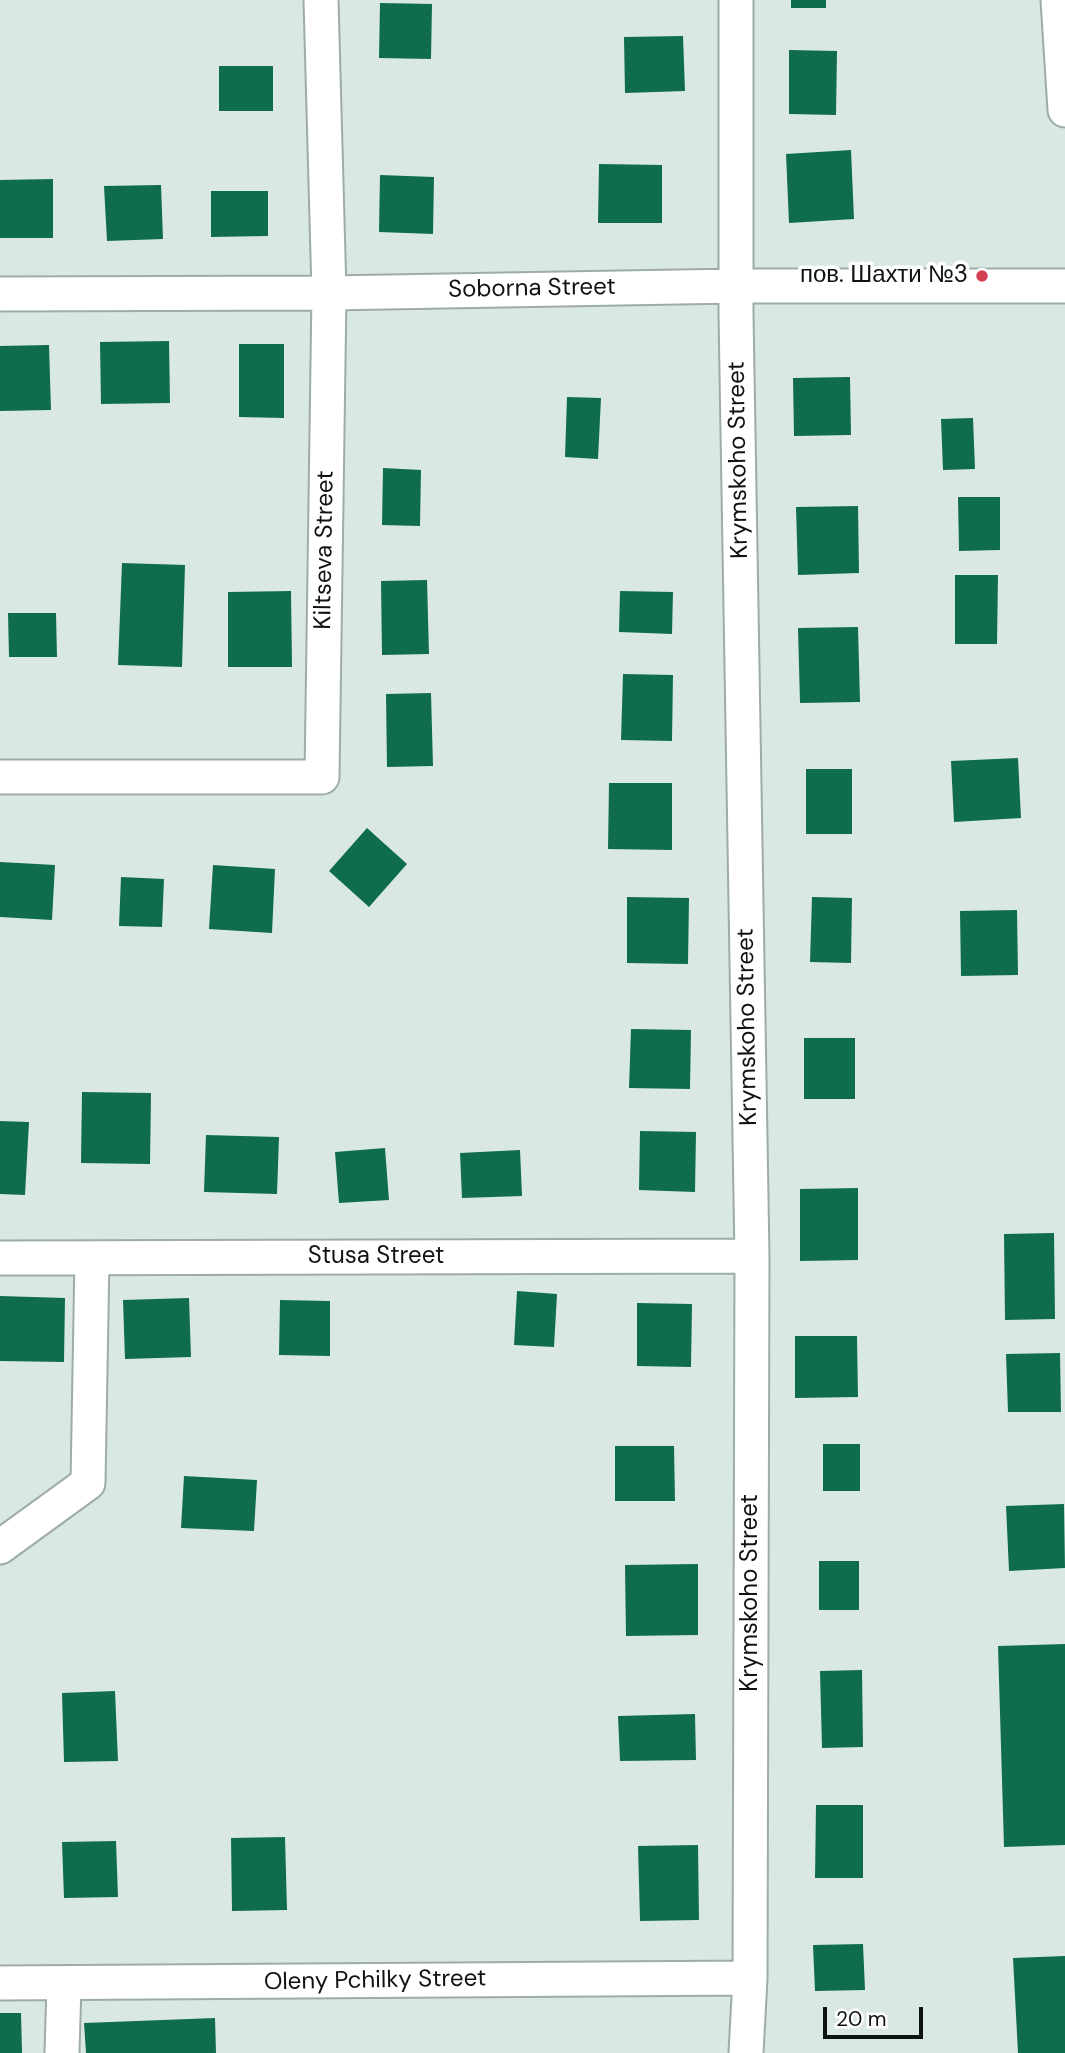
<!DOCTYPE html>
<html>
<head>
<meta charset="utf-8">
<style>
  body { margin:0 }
  #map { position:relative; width:1065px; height:2053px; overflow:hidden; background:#d9e9e2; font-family:"DM Sans",sans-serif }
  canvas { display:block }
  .scale { position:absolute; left:823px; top:2007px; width:100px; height:32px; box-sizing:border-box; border:4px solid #0e1311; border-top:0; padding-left:9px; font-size:21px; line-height:24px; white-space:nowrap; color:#0e1311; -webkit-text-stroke:5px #fff; paint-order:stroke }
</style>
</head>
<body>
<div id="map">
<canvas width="1065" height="2053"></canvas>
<div class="scale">20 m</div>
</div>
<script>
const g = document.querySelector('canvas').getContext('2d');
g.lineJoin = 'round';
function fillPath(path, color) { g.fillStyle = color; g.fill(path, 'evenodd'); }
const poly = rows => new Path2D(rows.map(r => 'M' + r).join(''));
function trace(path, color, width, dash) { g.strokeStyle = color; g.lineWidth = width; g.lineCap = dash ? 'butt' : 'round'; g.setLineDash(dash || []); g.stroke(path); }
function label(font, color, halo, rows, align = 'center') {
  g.font = font + ' "DM Sans",sans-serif'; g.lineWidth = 7; g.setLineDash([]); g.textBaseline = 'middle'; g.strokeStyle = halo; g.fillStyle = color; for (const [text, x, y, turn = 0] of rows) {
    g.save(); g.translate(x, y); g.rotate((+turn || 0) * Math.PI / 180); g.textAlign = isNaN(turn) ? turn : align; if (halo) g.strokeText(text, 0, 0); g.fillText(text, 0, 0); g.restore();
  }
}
fillPath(poly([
  [791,0,826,0,826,8,791,8],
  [380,3,432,4,431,59,379,58],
  [683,36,685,91,625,93,624,37],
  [789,50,837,51,836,115,789,114],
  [219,66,273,66,273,111,219,111],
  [851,150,854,219,789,223,786,154],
  [599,164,662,165,662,223,598,223],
  [380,175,434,177,433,234,379,232],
  [53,179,53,238,0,238,0,180],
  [161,185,163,239,107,241,104,186],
  [211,191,268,191,268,236,211,237],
  [169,341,170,403,101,404,100,342],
  [239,344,284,344,284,418,239,417],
  [49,345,51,410,0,411,0,346],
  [850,377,851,435,794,436,793,378],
  [567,397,601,398,598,459,565,457],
  [973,418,975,469,943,470,941,419],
  [383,468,421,470,420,526,382,525],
  [958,497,1000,497,1000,550,959,551],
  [858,506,859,573,798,575,796,507],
  [122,563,185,565,182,667,118,665],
  [955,575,998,575,997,644,955,644],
  [427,580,429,654,382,655,381,581],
  [291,591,292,667,228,667,228,592],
  [620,591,673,592,672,634,619,632],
  [8,613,56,613,57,657,9,657],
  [858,627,860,702,800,703,798,628],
  [623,674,673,675,672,741,621,740],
  [431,693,433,766,387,767,386,694],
  [1018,758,1021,818,954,822,951,761],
  [806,769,852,769,852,834,806,834],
  [609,783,672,783,672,850,608,849],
  [367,828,407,864,369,907,329,871],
  [0,862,55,865,52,920,0,917],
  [213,865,275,869,272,933,209,929],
  [121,877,164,879,162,927,119,926],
  [627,897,689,898,688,964,627,963],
  [812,897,852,898,851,963,810,962],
  [1017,910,1018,975,961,976,960,911],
  [631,1029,691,1030,690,1089,629,1088],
  [804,1038,855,1038,855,1099,804,1099],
  [82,1092,151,1093,150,1164,81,1163],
  [0,1121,29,1122,25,1195,0,1194],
  [640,1131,696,1132,695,1192,639,1190],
  [206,1135,279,1137,277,1194,204,1192],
  [385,1148,389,1200,339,1203,335,1152],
  [520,1150,522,1196,462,1198,460,1153],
  [858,1188,858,1260,800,1261,800,1189],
  [1054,1233,1055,1319,1005,1320,1004,1234],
  [517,1291,557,1294,554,1347,514,1345],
  [0,1296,65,1298,64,1362,0,1361],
  [189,1298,191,1357,125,1359,123,1300],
  [280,1300,330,1301,330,1356,279,1355],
  [637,1303,692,1304,691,1367,637,1366],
  [795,1336,857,1336,858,1397,795,1398],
  [1060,1353,1061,1412,1008,1412,1006,1354],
  [823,1444,860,1444,860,1491,823,1491],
  [615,1446,674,1446,675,1501,615,1501],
  [184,1476,257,1480,254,1531,181,1528],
  [1064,1504,1065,1568,1009,1571,1006,1506],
  [819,1561,859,1561,859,1610,819,1610],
  [698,1564,698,1635,626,1636,625,1565],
  [1065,1644,1065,1845,1004,1847,998,1646],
  [862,1670,863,1747,822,1748,820,1671],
  [115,1691,118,1761,64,1762,62,1693],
  [695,1714,696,1760,620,1761,618,1716],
  [816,1805,863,1805,863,1878,815,1878],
  [285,1837,287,1910,232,1911,231,1838],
  [116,1841,118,1897,64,1898,62,1842],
  [698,1845,699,1920,640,1921,638,1846],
  [863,1944,865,1990,815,1991,813,1945],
  [1065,1956,1065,2053,1018,2053,1013,1958],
  [0,2013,21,2013,22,2053,0,2053],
  [215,2018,216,2053,86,2053,84,2023]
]), '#0f6c4f');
const minor = poly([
  [736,0,736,314,752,1256,750,1978,746,2053],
  [1058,0,1065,110],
  [0,294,329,293,736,286,1065,286],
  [0,777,322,777,329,293,321,0],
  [0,1258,752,1256],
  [0,1547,88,1483,92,1258],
  [0,1983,750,1978],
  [62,2053,64,1984]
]);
trace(minor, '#9daca5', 37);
trace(minor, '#fff', 33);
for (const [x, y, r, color] of [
  [982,276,7,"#d34254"]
]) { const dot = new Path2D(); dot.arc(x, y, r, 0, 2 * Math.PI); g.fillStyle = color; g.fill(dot); trace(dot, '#fff', 2.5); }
label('24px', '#0e1311', '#fff', [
  ["пов. Шахти №3",968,276]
], 'right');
label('24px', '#0e1311', '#fff', [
  ["Soborna Street",532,289,-1],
  ["Krymskoho Street",739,460,-91],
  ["Kiltseva Street",325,550,-89],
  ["Krymskoho Street",748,1027,-91],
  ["Stusa Street",376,1257],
  ["Krymskoho Street",751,1593,-90],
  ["Oleny Pchilky Street",375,1981,-1]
]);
</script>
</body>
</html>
